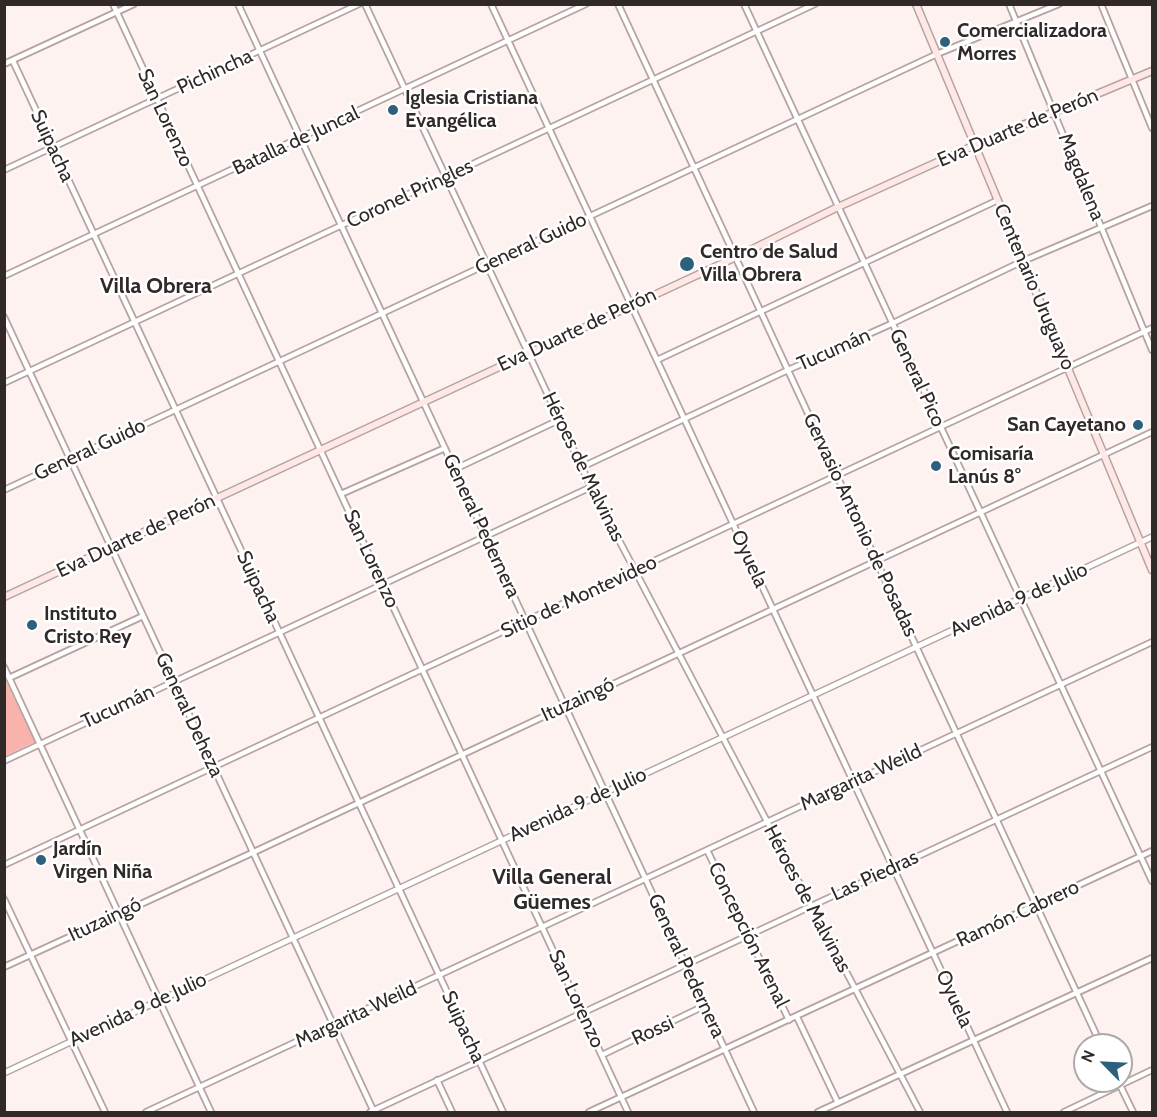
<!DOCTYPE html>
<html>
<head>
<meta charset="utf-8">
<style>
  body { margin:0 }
  #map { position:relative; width:1157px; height:1117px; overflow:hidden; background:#fdf2f0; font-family:Cabin,sans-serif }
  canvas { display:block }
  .frame { position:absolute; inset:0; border:6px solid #302928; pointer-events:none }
  .north { position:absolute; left:1073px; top:1033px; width:60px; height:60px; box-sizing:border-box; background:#fff; border:2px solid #aca9a9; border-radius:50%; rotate:294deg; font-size:16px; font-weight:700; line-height:24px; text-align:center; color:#302928 }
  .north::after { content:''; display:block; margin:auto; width:21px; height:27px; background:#2c607d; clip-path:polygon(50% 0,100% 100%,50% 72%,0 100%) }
</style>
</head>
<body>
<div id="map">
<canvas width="1157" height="1117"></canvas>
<div class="frame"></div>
<div class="north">N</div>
</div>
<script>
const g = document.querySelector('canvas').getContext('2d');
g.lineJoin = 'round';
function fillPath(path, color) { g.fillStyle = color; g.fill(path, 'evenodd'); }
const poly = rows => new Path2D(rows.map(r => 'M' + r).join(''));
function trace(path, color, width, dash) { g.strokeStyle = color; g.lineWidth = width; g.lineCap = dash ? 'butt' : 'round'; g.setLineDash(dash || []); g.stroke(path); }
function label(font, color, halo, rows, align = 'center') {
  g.font = font + ' Cabin,sans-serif'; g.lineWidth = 5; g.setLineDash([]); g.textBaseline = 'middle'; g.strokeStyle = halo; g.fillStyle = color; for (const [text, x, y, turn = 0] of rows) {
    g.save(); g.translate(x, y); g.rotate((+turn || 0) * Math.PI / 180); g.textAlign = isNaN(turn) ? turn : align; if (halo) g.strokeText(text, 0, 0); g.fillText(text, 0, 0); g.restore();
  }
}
fillPath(poly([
  [4,677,35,742,5,756,4,756]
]), '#f9b2ac');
const minor = poly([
  [113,4,628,1112],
  [238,4,754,1112],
  [365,4,591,487,920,1112],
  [491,4,1007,1112],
  [618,4,1101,1045],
  [744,4,1152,881],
  [1009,4,1152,350],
  [1101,4,1152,128],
  [13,61,503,1112],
  [4,64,134,4],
  [4,170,359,4],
  [4,276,586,4],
  [4,317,374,1112],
  [657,360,998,200],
  [4,383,815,4],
  [582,467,788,370,891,324,1023,261,1152,206],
  [455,469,559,420],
  [4,490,937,54,1059,4],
  [341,494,445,448],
  [4,667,211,1112],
  [9,678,143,616],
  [4,761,591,487],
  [707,850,789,1020],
  [4,865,1152,328],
  [4,899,105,1112],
  [4,967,254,852,1152,432],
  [797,1017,838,1103],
  [602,1055,704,1006],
  [437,1080,452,1112],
  [1118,1081,1133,1112],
  [146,1112,1152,642],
  [370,1112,1152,747],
  [589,1112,1152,851],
  [818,1112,1152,958],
  [1064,1112,1152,1070]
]);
const tertiary = poly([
  [4,1073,1152,537]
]);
const secondary = poly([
  [916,4,1152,570],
  [4,597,736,257,838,207,975,145,1152,71]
]);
trace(minor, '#b5a3a1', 8);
trace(tertiary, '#b5a3a1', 8);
trace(secondary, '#b5a3a1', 9);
trace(minor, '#fff', 4.5);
trace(tertiary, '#fff', 5);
trace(secondary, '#fee7e5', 6);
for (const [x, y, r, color] of [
  [945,42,6,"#2c607d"],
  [393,110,6,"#2c607d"],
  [687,264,8,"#2c607d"],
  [1138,425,6,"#2c607d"],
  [936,466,6,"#2c607d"],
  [32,625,6,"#2c607d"],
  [41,860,6,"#2c607d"]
]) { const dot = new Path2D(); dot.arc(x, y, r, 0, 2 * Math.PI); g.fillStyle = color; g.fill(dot); trace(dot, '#fff', 2); }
label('bold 20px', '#302928', '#fff', [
  ["Comercializadora",957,31],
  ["Morres",957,54],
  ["Iglesia Cristiana",405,98],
  ["Evangélica",405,121],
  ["Centro de Salud",700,252],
  ["Villa Obrera",700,275],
  ["San Cayetano",1126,425,"right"],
  ["Comisaría",948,454],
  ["Lanús 8°",948,477],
  ["Instituto",44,614],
  ["Cristo Rey",44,637],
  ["Jardín",53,849],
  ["Virgen Niña",53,872]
], 'left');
label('20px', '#302928', '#fff', [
  ["Pichincha",215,72,-25],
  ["San Lorenzo",165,118,65],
  ["Eva Duarte de Perón",1018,128,-23],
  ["Batalla de Juncal",296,141,-25],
  ["Suipacha",52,146,65],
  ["Magdalena",1081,177,68],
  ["Coronel Pringles",410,194,-25],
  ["General Guido",531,244,-25],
  ["Centenario Uruguayo",1034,287,67],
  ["Eva Duarte de Perón",577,330,-25],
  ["Tucumán",834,350,-24],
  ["General Pico",917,378,65],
  ["General Guido",90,450,-25],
  ["Héroes de Malvinas",583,467,64],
  ["Gervasio Antonio de Posadas",860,525,65],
  ["General Pedernera",481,526,65],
  ["Eva Duarte de Perón",136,536,-25],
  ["San Lorenzo",371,559,65],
  ["Oyuela",749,559,65],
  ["Suipacha",258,587,65],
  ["Sitio de Montevideo",579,597,-25],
  ["Avenida 9 de Julio",1019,600,-25],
  ["Ituzaingó",578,700,-25],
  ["Tucumán",118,707,-25],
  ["General Deheza",189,715,65],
  ["Margarita Weild",861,778,-25],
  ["Avenida 9 de Julio",578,805,-25],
  ["Las Piedras",875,876,-25],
  ["Héroes de Malvinas",807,899,62],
  ["Ramón Cabrero",1018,914,-25],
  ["Ituzaingó",105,920,-25],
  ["Concepción Arenal",748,935,64],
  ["General Pedernera",686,966,65],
  ["San Lorenzo",576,999,65],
  ["Oyuela",954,999,65],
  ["Avenida 9 de Julio",138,1010,-25],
  ["Margarita Weild",356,1015,-25],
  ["Suipacha",463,1027,65],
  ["Rossi",653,1031,-25]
]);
label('bold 22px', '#302928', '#fff', [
  ["Villa Obrera",156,287],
  ["Villa General",552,878],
  ["Güemes",552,903]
]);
</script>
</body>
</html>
